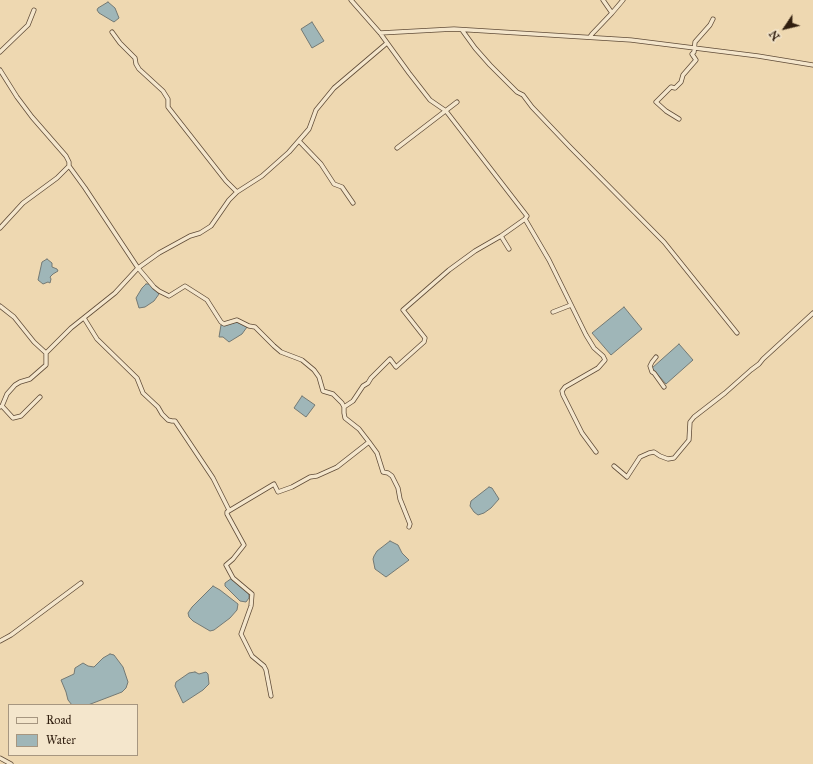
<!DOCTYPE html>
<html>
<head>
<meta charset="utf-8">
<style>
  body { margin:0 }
  #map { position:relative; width:813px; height:764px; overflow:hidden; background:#eed8b1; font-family:"IM FELL Great Primer",serif }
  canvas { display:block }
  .legend { position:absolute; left:8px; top:704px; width:130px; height:52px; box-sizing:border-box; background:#f4e6cc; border:1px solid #a69680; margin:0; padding:5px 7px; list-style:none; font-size:12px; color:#301e0f }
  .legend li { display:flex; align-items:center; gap:8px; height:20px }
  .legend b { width:20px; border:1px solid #a69680 }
  .north { position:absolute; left:765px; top:8px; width:40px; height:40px; -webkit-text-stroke:3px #f4e6cc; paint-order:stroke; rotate:235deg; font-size:11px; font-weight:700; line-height:16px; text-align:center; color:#301e0f }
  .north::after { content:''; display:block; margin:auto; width:14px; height:18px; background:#301e0f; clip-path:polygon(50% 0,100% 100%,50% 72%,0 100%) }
</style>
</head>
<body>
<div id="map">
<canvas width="813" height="764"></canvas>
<ul class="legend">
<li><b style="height:5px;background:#f4e6cc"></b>Road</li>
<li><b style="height:11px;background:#9fb6b8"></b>Water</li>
</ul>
<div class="north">N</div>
</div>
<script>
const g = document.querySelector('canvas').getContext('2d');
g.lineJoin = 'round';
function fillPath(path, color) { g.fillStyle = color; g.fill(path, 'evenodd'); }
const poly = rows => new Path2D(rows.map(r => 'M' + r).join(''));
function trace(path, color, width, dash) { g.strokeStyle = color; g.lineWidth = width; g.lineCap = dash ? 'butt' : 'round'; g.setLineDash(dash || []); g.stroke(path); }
const water = poly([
  [108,2,115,8,119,18,114,22,99,13,97,10,98,8,108,2],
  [312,22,324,41,312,48,301,29,312,22],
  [47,259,52,263,52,267,57,269,58,271,53,274,50,277,51,279,50,283,48,282,43,284,38,280,42,262,47,259],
  [146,284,149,284,159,294,154,301,145,307,139,308,136,298,142,288,146,284],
  [624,307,642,329,611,355,592,333,624,307],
  [237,322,247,327,242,334,229,342,223,337,219,337,221,325,237,322],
  [679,344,693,360,666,384,652,368,679,344],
  [302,396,315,405,306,417,294,408,302,396],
  [489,487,492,488,499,499,491,508,484,513,478,515,474,512,470,506,471,501,489,487],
  [390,541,398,545,402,553,409,560,386,577,375,569,373,559,374,556,377,551,390,541],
  [232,578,249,594,249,598,246,602,240,601,225,586,225,583,232,578],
  [213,586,220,590,238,604,237,610,230,618,214,630,210,631,193,621,189,617,188,613,192,607,213,586],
  [110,654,114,655,123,667,128,682,126,688,122,692,88,705,72,705,68,700,66,692,61,680,74,674,75,668,83,663,88,666,94,667,103,658,110,654],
  [195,672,199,674,206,672,208,674,209,684,203,690,183,703,175,686,176,682,189,673,195,672]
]);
fillPath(water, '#9fb6b8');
trace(water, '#737974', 1);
const street = poly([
  [612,13,623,0],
  [462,30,475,48,490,65,517,92,523,95,532,107,570,147,664,242,737,333],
  [112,32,120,43,135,58,136,64,139,69,163,91,168,99,168,107,175,116,226,181,237,192],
  [380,33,454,29,631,40,758,56,813,65],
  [590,37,592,34,612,13,603,0],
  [0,52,28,25,34,10],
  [0,70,17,97,32,117,66,156,69,162,69,166,85,188,138,268,154,287,159,291,169,296,185,286,207,300,221,322,224,324,237,320,249,326,255,327,274,346,281,352,302,360,314,370,319,377,323,391,333,394,342,403,344,407,344,413,345,418,359,429,369,442,377,453,383,472,388,473,392,476,398,488,400,499,410,524,409,527],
  [679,119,666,111,656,102,671,87,675,88,681,82,683,75,696,60,692,54,694,52,695,42,710,25,713,19],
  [299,141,321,164,334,184,342,187,353,203],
  [397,148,457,102],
  [525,219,549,260,586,335,594,348,603,356,605,360,598,368,565,387,562,391,563,395,582,433,596,452],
  [0,228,23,203,57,178,69,166],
  [501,236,509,249],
  [0,306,14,317,34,342,46,353,71,328,115,293,138,268,159,253,190,236,200,233,211,226,229,200,237,192,262,176,289,152,309,129,316,110,334,88,387,43],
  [553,312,571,305],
  [84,318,97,339,137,378,143,393,158,407,162,414,168,420,172,421,175,421,213,478,229,510],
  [656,357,652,362,650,366,652,372,654,373,664,387],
  [2,406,13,418,21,416,40,397],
  [0,407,2,406,7,394,15,385,20,382,30,379,46,365,46,353],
  [344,407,353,401,363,386,368,383,371,378,390,359,396,367,424,342,425,338,403,310,449,270,475,251,501,236,525,219,527,216,446,111,430,100,409,73,380,33,351,0],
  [614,466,627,477,640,457,649,453,654,452,660,456,668,459,674,458,689,440,690,422,694,417,725,393,751,370,759,364,763,359,813,313],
  [0,641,11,635,81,583],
  [271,696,266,670,264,666,252,656,241,634,251,606,252,594,233,578,226,565,233,559,244,545,227,514,227,512,274,484,278,492,292,487,310,477,317,476,337,467,369,442],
  [0,758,11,764]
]);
trace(street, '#604c38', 5);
trace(street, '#f4e6cc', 3.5);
</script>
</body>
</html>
